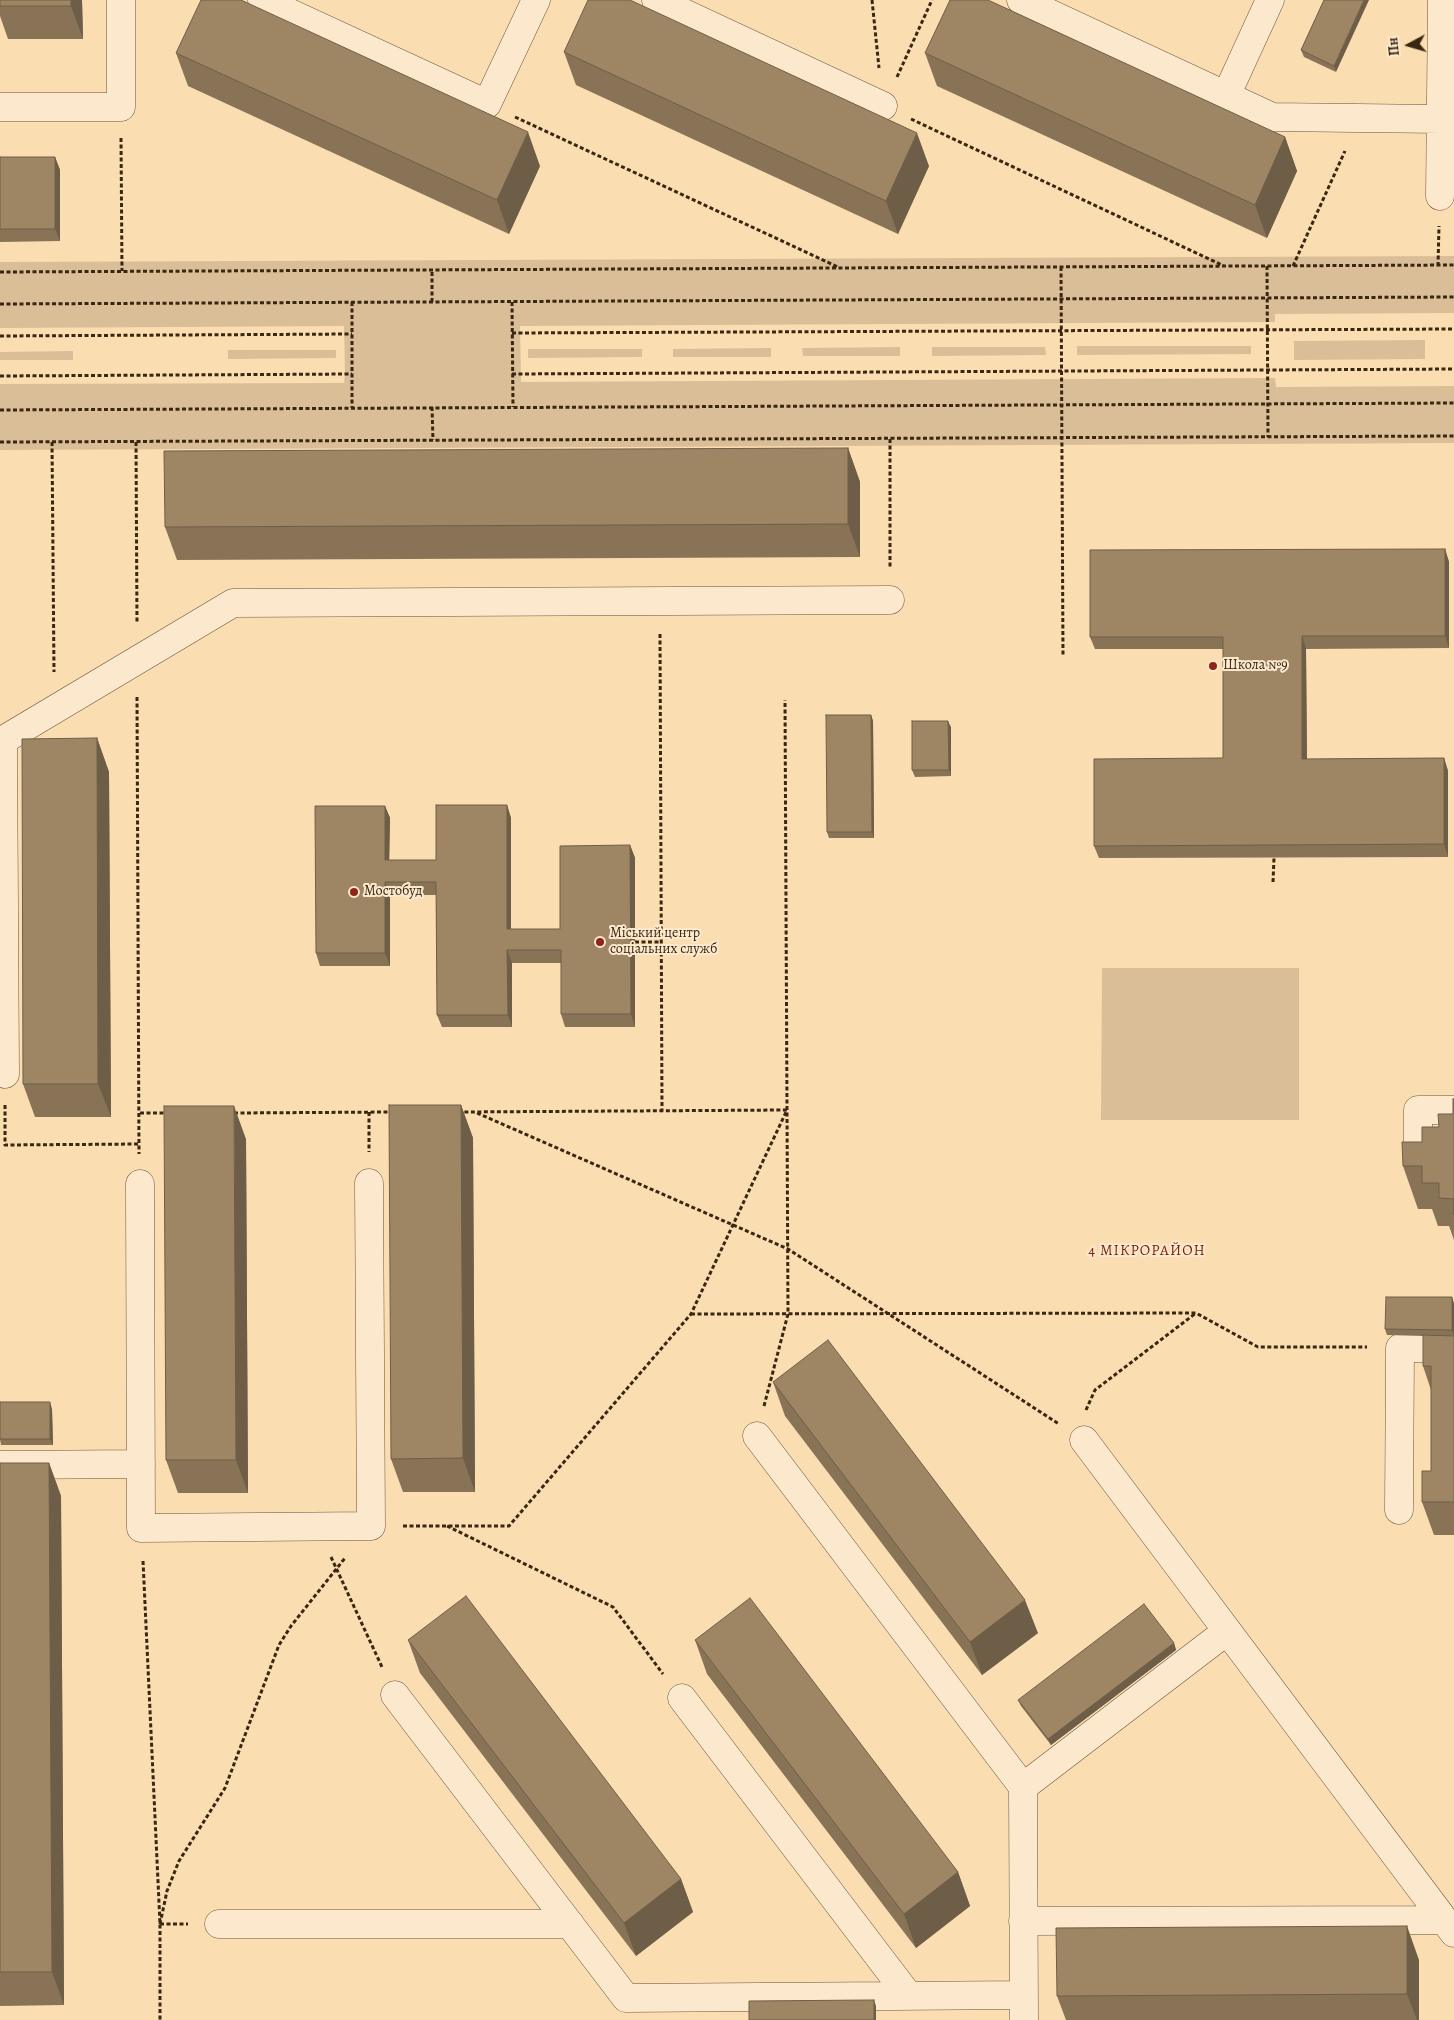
<!DOCTYPE html>
<html>
<head>
<meta charset="utf-8">
<style>
  body { margin:0 }
  #map { position:relative; width:1454px; height:2020px; overflow:hidden; background:#fbddb2; font-family:Alegreya,serif }
  canvas { display:block }
  .north { position:absolute; left:1384px; top:20px; width:50px; height:50px; -webkit-text-stroke:4px #fce9cd; paint-order:stroke; rotate:264deg; font-size:14px; font-weight:700; line-height:20px; text-align:center; color:#392711 }
  .north::after { content:''; display:block; margin:auto; width:18px; height:22px; background:#392711; clip-path:polygon(50% 0,100% 100%,50% 72%,0 100%) }
</style>
</head>
<body>
<div id="map">
<canvas width="1454" height="2020"></canvas>
<div class="north">Пн</div>
</div>
<script>
const g = document.querySelector('canvas').getContext('2d');
g.lineJoin = 'round';
function fillPath(path, color) { g.fillStyle = color; g.fill(path, 'evenodd'); }
const poly = rows => new Path2D(rows.map(r => 'M' + r).join(''));
function trace(path, color, width, dash) { g.strokeStyle = color; g.lineWidth = width; g.lineCap = dash ? 'butt' : 'round'; g.setLineDash(dash || []); g.stroke(path); }
function label(font, color, halo, rows, align = 'center') {
  g.font = font + ' Alegreya,serif'; g.lineWidth = 4; g.setLineDash([]); g.textBaseline = 'middle'; g.strokeStyle = halo; g.fillStyle = color; for (const [text, x, y, turn = 0] of rows) {
    g.save(); g.translate(x, y); g.rotate((+turn || 0) * Math.PI / 180); g.textAlign = isNaN(turn) ? turn : align; if (halo) g.strokeText(text, 0, 0); g.fillText(text, 0, 0); g.restore();
  }
}
fillPath(poly([
  [1454,256,1454,313,1275,314,1275,322,520,326,521,382,1275,378,1276,387,1454,386,1454,443,0,450,0,384,344,383,345,374,344,326,0,328,0,262],
  [1425,340,1425,359,1294,360,1294,341],
  [1077,346,1251,346,1251,354,1077,355],
  [900,347,900,356,803,356,802,348],
  [932,347,1045,347,1046,355,932,356],
  [771,348,771,357,673,357,673,349],
  [528,349,642,349,642,357,528,358],
  [228,350,336,350,336,358,228,359],
  [73,351,73,360,0,360,0,352],
  [1102,968,1299,968,1299,1120,1101,1120]
]), '#dabe97');
const minor = poly([
  [262,0,487,104,536,0],
  [656,0,883,106],
  [1021,0,1272,117,1440,119],
  [1226,96,1270,0],
  [0,107,121,107,121,0],
  [1440,196,1442,0],
  [3,741,5,1074],
  [0,742,233,603,890,600],
  [1418,1162,1418,1110,1454,1110],
  [140,1184,141,1528,371,1526,369,1183],
  [757,1436,1023,1787,1024,2020],
  [1084,1440,1454,1933],
  [0,1465,141,1464],
  [1399,1510,1400,1348,1454,1348],
  [395,1695,626,1998,1024,1995],
  [682,1698,908,1995],
  [1023,1787,1227,1631],
  [1023,1921,1443,1920],
  [219,1924,570,1924]
]);
trace(minor, '#6a5439', 29);
trace(poly([
  [872,0,879,68],
  [897,77,932,0],
  [515,117,838,267],
  [911,119,1224,266],
  [121,138,122,271],
  [1267,266,1268,437],
  [1293,266,1345,151],
  [1438,266,1439,226],
  [1061,267,1063,656],
  [0,272,1454,265],
  [352,302,352,408],
  [432,302,432,270],
  [512,302,513,407],
  [0,304,1454,297],
  [512,333,1454,329],
  [0,336,352,334],
  [512,374,1454,369],
  [0,376,352,374],
  [432,407,433,440],
  [0,410,1454,403],
  [890,439,890,569],
  [0,442,1454,436],
  [52,442,54,672],
  [136,442,137,624],
  [660,634,662,1111],
  [137,697,139,1154],
  [1273,882,1274,858],
  [635,942,661,942],
  [5,1105,5,1145,139,1144],
  [369,1112,369,1152],
  [140,1113,168,1113],
  [234,1113,393,1112],
  [477,1113,788,1249,1059,1424],
  [691,1314,1196,1313,1258,1347,1367,1347],
  [764,1406,788,1314,785,700],
  [1086,1410,1095,1390,1196,1313],
  [403,1526,509,1526,691,1314,787,1110,461,1112],
  [447,1526,613,1607,663,1674],
  [331,1557,382,1667],
  [143,1561,160,1924,160,2020],
  [160,1924,167,1891,179,1861,225,1788,279,1645,291,1626,345,1558],
  [160,1924,188,1924]
]), '#392711', 3, [4, 2.5]);
trace(minor, '#fce9cd', 28);
fillPath(poly([
  [0,0,82,0,83,39,8,39,0,16],
  [1324,0,1336,72,1304,57,1301,50],
  [564,52,929,166,898,234,576,85],
  [176,53,540,166,509,234,188,86],
  [925,53,1285,137,1297,171,1267,238,937,86],
  [0,157,55,157,60,170,60,241,0,242],
  [848,448,860,482,860,557,177,560,165,527],
  [1445,549,1449,562,1449,648,1306,649,1307,759,1444,758,1448,771,1448,857,1099,858,1094,846,1223,758,1223,649,1095,649,1090,637],
  [871,715,873,721,874,838,829,838,827,832],
  [951,727,951,776,915,777,912,770],
  [97,738,109,772,111,1117,35,1117,23,1084],
  [507,805,511,818,511,929,560,929,630,845,635,858,635,1027,565,1027,561,1014,561,963,512,963,512,1027,442,1027,437,1015,436,895,390,895,390,966,320,966,316,953,385,806,390,818,389,860,436,860],
  [1454,1099,1454,1240,1449,1226,1438,1226,1432,1209,1418,1209,1403,1166,1422,1142,1453,1114],
  [461,1105,473,1138,475,1492,403,1492,391,1459],
  [246,1139,248,1493,178,1493,166,1460],
  [1452,1297,1454,1304,1454,1535,1434,1535,1422,1502,1431,1471,1431,1390,1423,1366,1423,1336,1387,1335,1385,1329],
  [773,1382,1038,1633,982,1675,785,1416],
  [52,1409,53,1445,1,1445,0,1439],
  [0,1463,49,1463,61,1496,64,2005,0,2006],
  [408,1640,681,1879,693,1912,636,1956,420,1673],
  [695,1640,958,1872,970,1906,916,1948,707,1674],
  [1174,1643,1176,1650,1051,1745,1021,1706,1018,1700],
  [1419,1960,1419,2020,1066,2020,1057,1996]
]), '#887357');
fillPath(poly([
  [71,0,82,0,83,39,71,6],
  [1364,0,1369,0,1336,72,1334,66],
  [528,132,540,166,509,234,497,200],
  [917,133,929,166,898,234,886,201],
  [1285,137,1297,171,1267,238,1255,205],
  [55,157,60,170,60,241,55,229],
  [848,448,860,482,860,557,848,524],
  [1445,549,1449,562,1449,648,1445,636],
  [1302,636,1306,649,1307,771,1302,759],
  [871,715,873,721,874,838,872,832],
  [948,721,951,727,951,776,949,770],
  [97,738,109,772,111,1117,98,1084],
  [1444,758,1448,771,1448,857,1444,844],
  [507,805,511,818,511,941,507,929],
  [385,806,390,818,389,873,385,860],
  [630,845,635,858,635,1027,631,1014],
  [385,882,390,895,390,966,385,953],
  [507,950,512,963,512,1027,508,1015],
  [461,1105,473,1138,475,1492,463,1458],
  [234,1106,246,1139,248,1493,236,1460],
  [1452,1297,1454,1304,1454,1336,1452,1330],
  [50,1402,52,1409,53,1445,50,1439],
  [49,1463,61,1496,64,2005,52,1972],
  [1025,1600,1038,1633,982,1675,970,1642],
  [1174,1643,1176,1650,1051,1745,1048,1739],
  [958,1872,970,1906,916,1948,904,1914],
  [681,1879,693,1912,636,1956,624,1923],
  [1407,1926,1419,1960,1419,2020,1417,2020,1407,1994],
  [874,2000,876,2006,876,2020,874,2020]
]), '#6f5e47');
const building = poly([
  [0,0,71,0,71,6,0,6,0,0],
  [201,0,241,0,528,132,497,200,176,53,201,0],
  [588,0,630,0,917,133,886,201,564,52,588,0],
  [950,0,988,0,1285,137,1255,205,925,53,950,0],
  [1324,0,1364,0,1334,66,1301,50,1324,0],
  [0,157,55,157,55,229,0,229,0,157],
  [848,448,848,524,165,527,164,451,848,448],
  [1445,549,1445,636,1302,636,1302,759,1444,758,1444,844,1094,846,1094,759,1223,758,1223,637,1090,637,1090,550,1445,549],
  [826,715,871,715,872,832,827,832,826,715],
  [912,721,948,721,949,770,912,770,912,721],
  [97,738,98,1084,23,1084,22,739,97,738],
  [436,805,507,805,507,929,560,929,560,846,630,845,631,1014,561,1014,561,950,507,950,508,1015,437,1015,436,882,385,882,385,953,316,953,315,806,385,806,385,860,436,860,436,805],
  [1453,1099,1454,1099,1454,1215,1454,1199,1439,1198,1439,1183,1422,1183,1422,1166,1403,1166,1402,1142,1422,1142,1422,1127,1439,1127,1438,1114,1453,1114,1453,1099],
  [389,1105,461,1105,463,1458,391,1459,389,1105],
  [164,1106,234,1106,236,1460,166,1460,164,1106],
  [1386,1297,1452,1297,1452,1330,1385,1329,1386,1297],
  [1423,1335,1454,1336,1454,1502,1422,1502,1422,1471,1431,1471,1431,1366,1423,1366,1423,1335],
  [828,1340,1025,1600,970,1642,773,1382,828,1340],
  [0,1402,50,1402,50,1439,0,1439,0,1402],
  [0,1463,49,1463,52,1972,0,1972,0,1463],
  [466,1596,681,1879,624,1923,408,1640,466,1596],
  [750,1598,958,1872,904,1914,695,1640,750,1598],
  [1144,1604,1174,1643,1048,1739,1018,1700,1144,1604],
  [1407,1926,1407,1994,1057,1996,1056,1928,1407,1926],
  [874,2000,874,2020,749,2020,749,2001,874,2000]
]);
fillPath(building, '#9e8665');
trace(building, '#6f5e47', 1);
for (const [x, y, r, color] of [
  [1213,666,5,"#8f2418"],
  [354,892,5,"#8f2418"],
  [600,942,5,"#8f2418"]
]) { const dot = new Path2D(); dot.arc(x, y, r, 0, 2 * Math.PI); g.fillStyle = color; g.fill(dot); trace(dot, '#fce9cd', 2); }
label('14px', '#392711', '#fce9cd', [
  ["Школа №9",1223,666],
  ["Мостобуд",364,892],
  ["Міський центр",610,934],
  ["соціальних служб",610,950]
], 'left');
g.letterSpacing = '1px';
label('15px', '#7a1f14', '#fce9cd', [
  ["4 МІКРОРАЙОН",1147,1251]
]);
g.letterSpacing = '0px';
</script>
</body>
</html>
